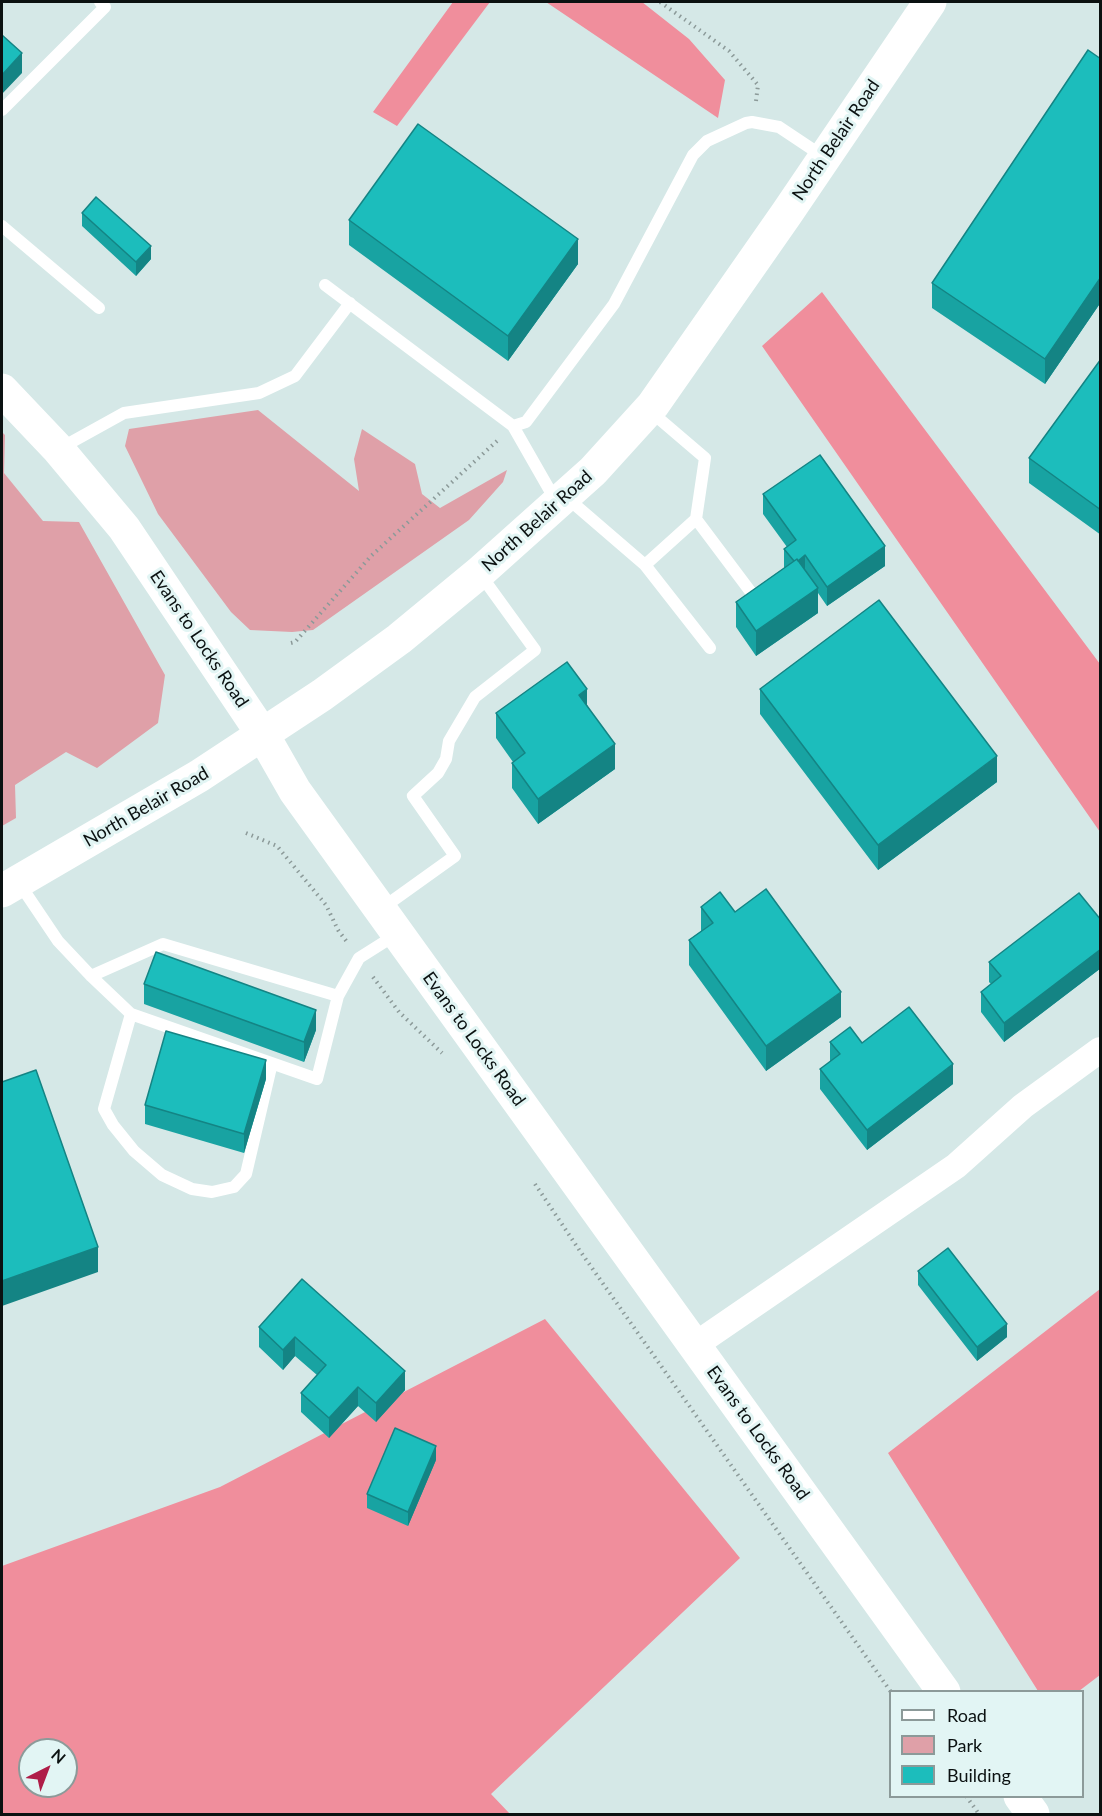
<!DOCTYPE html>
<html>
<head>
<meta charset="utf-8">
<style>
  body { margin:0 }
  #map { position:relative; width:1102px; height:1816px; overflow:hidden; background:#d5e8e7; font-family:Lato,sans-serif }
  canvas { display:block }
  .frame { position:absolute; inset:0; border:3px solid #0b1111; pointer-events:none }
  .legend { position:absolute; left:889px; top:1690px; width:195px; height:108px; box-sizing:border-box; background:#e2f5f4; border:2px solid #8c9a99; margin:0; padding:8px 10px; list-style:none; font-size:18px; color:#0b1111 }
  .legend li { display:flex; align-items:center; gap:12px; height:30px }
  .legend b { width:30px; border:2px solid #8c9a99 }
  .north { position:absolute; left:18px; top:1738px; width:60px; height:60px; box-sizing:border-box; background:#e2f5f4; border:2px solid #8c9a99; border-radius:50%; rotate:42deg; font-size:16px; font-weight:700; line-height:24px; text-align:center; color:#0b1111 }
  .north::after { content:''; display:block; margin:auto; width:21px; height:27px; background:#af1d48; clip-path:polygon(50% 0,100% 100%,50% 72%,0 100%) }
</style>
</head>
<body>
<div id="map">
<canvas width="1102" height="1816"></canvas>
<div class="frame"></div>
<ul class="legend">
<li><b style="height:8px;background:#fff"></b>Road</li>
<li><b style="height:16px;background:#dfa0a8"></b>Park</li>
<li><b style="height:16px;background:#1cbdbc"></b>Building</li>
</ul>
<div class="north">N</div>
</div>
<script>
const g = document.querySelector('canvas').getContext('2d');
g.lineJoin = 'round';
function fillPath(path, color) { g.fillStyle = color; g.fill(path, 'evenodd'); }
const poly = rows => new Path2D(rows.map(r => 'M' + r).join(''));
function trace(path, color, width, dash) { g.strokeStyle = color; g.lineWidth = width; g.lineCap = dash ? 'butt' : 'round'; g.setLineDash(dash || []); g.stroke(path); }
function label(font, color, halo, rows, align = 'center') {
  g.font = font + ' Lato,sans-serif'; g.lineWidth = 6; g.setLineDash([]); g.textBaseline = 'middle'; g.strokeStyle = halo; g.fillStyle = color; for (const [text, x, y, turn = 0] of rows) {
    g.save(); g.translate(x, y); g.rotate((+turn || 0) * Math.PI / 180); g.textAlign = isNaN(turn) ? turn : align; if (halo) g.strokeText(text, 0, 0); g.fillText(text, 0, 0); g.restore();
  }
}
fillPath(poly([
  [258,410,359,491,354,459,362,429,415,464,422,494,440,508,507,470,503,482,469,520,313,630,292,632,250,630,231,612,158,514,125,446,129,429],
  [2,432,5,435,4,473,43,521,79,522,165,675,158,723,97,768,66,752,15,785,16,818,2,826]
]), '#dfa0a8');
fillPath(poly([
  [453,2,490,2,397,126,373,112],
  [546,2,642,2,689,39,725,80,718,118],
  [822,292,1100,664,1100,832,762,346],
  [1100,1289,1100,1675,1079,1691,1038,1691,888,1453],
  [545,1319,740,1558,491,1794,510,1814,2,1814,2,1566,220,1487],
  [30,1750,66,1750,66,1786,30,1786]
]), '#f08e9c');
trace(poly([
  [660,2,729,51,758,85,756,101],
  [291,643,295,642,371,556,497,441],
  [246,833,277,846,326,905,338,930,347,942],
  [373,977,399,1012,442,1053],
  [535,1184,580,1251,891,1692],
  [966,1796,979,1814]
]), '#8c9a99', 4, [1.5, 4.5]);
trace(poly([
  [2,110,105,7,100,2],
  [2,226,99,308],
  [325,285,513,426,526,422,614,304,693,155,707,141,746,123,752,122,779,127,824,157],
  [513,426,557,503],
  [59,449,124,413,259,393,295,376,350,303],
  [566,497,645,565,696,519,705,458,650,411],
  [696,519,759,603],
  [645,565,710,648],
  [19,883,58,941,91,976,131,1014,317,1079,338,996,163,944,91,976],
  [381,909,455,856,413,796,438,773,446,759,449,741,475,697,535,650,480,574],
  [338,996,359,958,397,934],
  [131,1014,104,1109,113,1125,134,1151,162,1175,192,1189,212,1192,234,1187,246,1174,272,1063]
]), '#fff', 12);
trace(poly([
  [695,1345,956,1166,1023,1106,1100,1050]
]), '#fff', 26);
trace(poly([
  [2,390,58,449,124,528,263,735,295,791,944,1692],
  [2,891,199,776,322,695,399,639,479,573,593,471,653,405,787,213,930,2],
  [1020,1796,1033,1814]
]), '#fff', 33);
fillPath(poly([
  [1101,59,1101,302,1045,384,932,308,932,283],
  [82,213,151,259,136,276,82,226],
  [349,220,578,264,508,361,349,245],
  [1101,359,1101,535,1029,483,1029,458],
  [763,494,885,566,827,606,818,593,818,613,756,656,736,627,736,602,784,568,784,549,787,547,763,514],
  [760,689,997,782,878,870,760,714],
  [587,705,615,769,538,824,512,788,512,763,513,762,496,738,496,713],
  [701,907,735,912,841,1017,766,1071,689,965,689,940,701,931],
  [1101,920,1101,968,1004,1042,981,1012,981,992,991,984,989,982,989,962],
  [144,984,316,1030,304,1062,144,1004],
  [830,1042,862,1043,953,1084,867,1150,820,1089,820,1069,830,1062],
  [266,1079,244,1153,145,1124,145,1105],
  [918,1271,1007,1337,977,1361,918,1285],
  [302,1279,405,1390,376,1422,358,1406,329,1438,301,1412,301,1393,317,1375,295,1356,283,1370,259,1347,259,1327],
  [436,1460,408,1526,367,1508,367,1494]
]), '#18a3a2');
fillPath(poly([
  [22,53,22,73,2,94,2,75],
  [578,239,578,264,508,361,508,336],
  [151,246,151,259,136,276,136,262],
  [1101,277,1101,302,1045,384,1045,359],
  [885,546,885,566,827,606,827,587],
  [805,555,805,575,795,563],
  [818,588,818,613,756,656,756,631],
  [587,689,587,715,579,695],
  [615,744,615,769,538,824,538,799],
  [997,756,997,782,878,870,878,845],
  [1101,949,1101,968,1004,1042,1004,1023],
  [841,992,841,1017,766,1071,766,1046],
  [316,1010,316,1030,304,1062,304,1042],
  [266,1060,266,1079,244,1153,244,1134],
  [953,1064,953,1084,867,1150,867,1130],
  [98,1247,98,1272,2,1306,2,1281],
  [1007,1324,1007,1337,977,1361,977,1347],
  [295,1337,295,1356,283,1370,283,1350],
  [405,1371,405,1390,376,1422,376,1403],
  [358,1387,358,1406,329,1438,329,1418],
  [436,1446,436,1460,408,1526,408,1512]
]), '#148484');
const building = poly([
  [2,35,22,53,2,75,2,35],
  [1088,50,1101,59,1101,277,1045,359,932,283,1088,50],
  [418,124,578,239,508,336,349,220,418,124],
  [96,197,151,246,136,262,82,213,96,197],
  [1101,359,1101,510,1029,458,1101,359],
  [820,455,885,546,827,587,805,555,798,561,797,559,794,561,784,549,796,540,763,494,820,455],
  [797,559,818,588,756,631,736,602,797,559],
  [879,600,997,756,878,845,760,689,879,600],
  [567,662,587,689,579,695,615,744,538,799,512,763,525,753,496,713,567,662],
  [766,889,841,992,766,1046,689,940,713,923,701,907,720,892,735,912,766,889],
  [1079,893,1101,920,1101,949,1004,1023,981,992,1001,976,989,962,1079,893],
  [156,952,316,1010,304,1042,144,984,156,952],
  [909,1007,953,1064,867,1130,820,1069,840,1054,830,1042,850,1027,862,1043,909,1007],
  [166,1031,266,1060,244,1134,145,1105,166,1031],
  [36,1070,98,1247,2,1281,2,1082,36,1070],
  [948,1248,1007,1324,977,1347,918,1271,948,1248],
  [302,1279,405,1371,376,1403,358,1387,329,1418,301,1393,326,1365,295,1337,283,1350,259,1327,302,1279],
  [395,1428,436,1446,408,1512,367,1494,395,1428]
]);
fillPath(building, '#1cbdbc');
trace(building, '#148484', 1.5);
label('18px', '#0b1111', '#e2f5f4', [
  ["North Belair Road",836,140,-56],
  ["North Belair Road",537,521,-42],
  ["Evans to Locks Road",199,639,56],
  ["North Belair Road",146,807,-30],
  ["Evans to Locks Road",474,1039,54],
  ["Evans to Locks Road",758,1433,54]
]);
</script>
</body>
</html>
